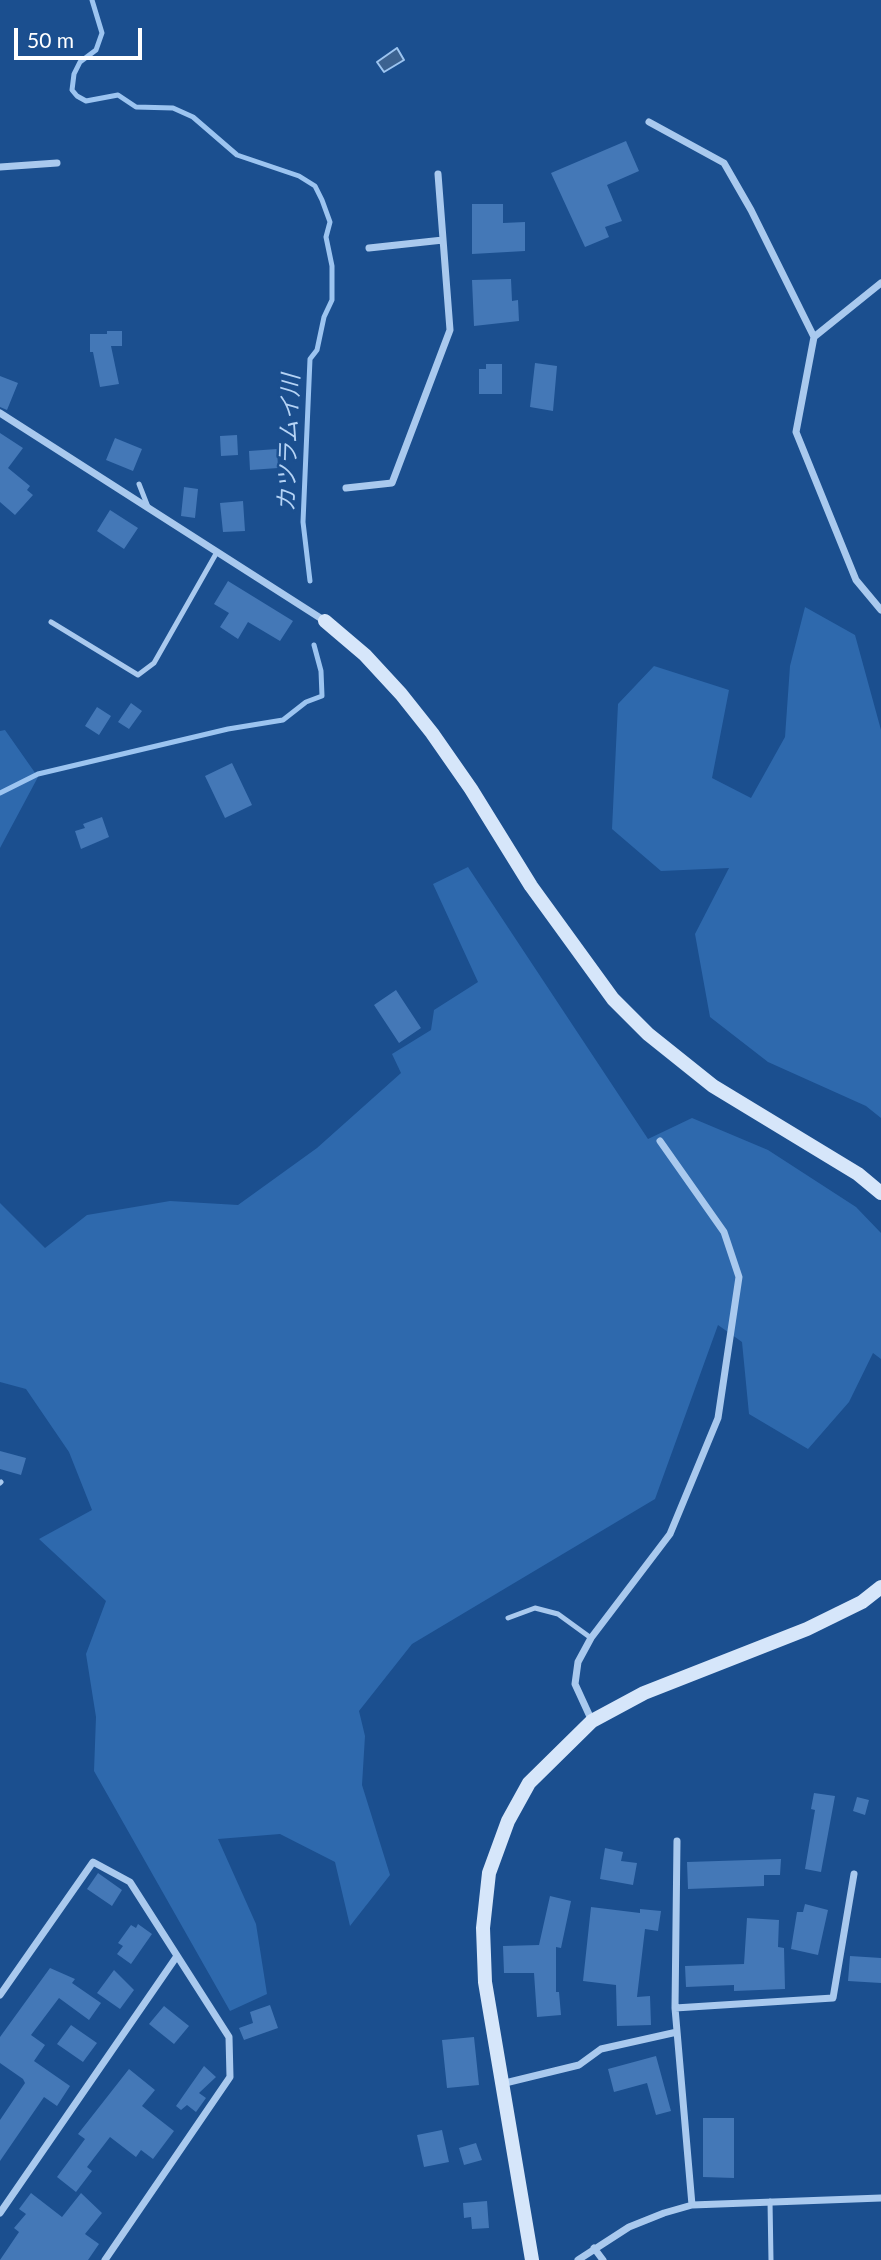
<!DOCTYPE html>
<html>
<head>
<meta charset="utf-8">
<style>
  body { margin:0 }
  #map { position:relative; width:881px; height:2260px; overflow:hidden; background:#1b4f8f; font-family:Lato,sans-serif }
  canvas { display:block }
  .scale { position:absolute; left:14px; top:28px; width:128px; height:32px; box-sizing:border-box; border:4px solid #fff; border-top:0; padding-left:9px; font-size:21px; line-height:24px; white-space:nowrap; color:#fff; -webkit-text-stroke:5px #1b4f8f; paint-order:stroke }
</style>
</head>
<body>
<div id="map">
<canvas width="881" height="2260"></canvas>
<div class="scale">50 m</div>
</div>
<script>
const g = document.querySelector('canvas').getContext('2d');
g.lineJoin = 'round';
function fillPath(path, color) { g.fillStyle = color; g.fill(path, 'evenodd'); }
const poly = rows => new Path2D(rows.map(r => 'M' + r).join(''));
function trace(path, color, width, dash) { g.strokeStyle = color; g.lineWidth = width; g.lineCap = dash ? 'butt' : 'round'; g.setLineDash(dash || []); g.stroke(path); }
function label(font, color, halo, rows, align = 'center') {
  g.font = font + ' Lato,"Noto Sans JP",sans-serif'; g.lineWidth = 5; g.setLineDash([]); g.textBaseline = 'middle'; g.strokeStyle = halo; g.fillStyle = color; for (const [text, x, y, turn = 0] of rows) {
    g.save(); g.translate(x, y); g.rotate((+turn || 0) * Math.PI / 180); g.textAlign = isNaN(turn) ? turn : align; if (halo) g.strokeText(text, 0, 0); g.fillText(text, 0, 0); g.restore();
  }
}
fillPath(poly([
  [805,607,855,635,881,730,881,1118,866,1106,768,1062,710,1017,695,934,729,868,661,871,612,829,618,704,654,666,729,690,712,778,751,798,785,737,790,666],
  [5,730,38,777,0,848,0,731],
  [468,867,648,1139,692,1118,768,1150,856,1207,881,1233,881,1359,873,1353,849,1402,808,1449,749,1414,742,1342,718,1325,655,1499,412,1644,359,1711,365,1736,362,1785,390,1875,350,1926,335,1862,280,1834,218,1839,256,1924,267,1994,230,2011,94,1771,96,1717,86,1654,106,1601,39,1539,92,1510,69,1452,26,1389,0,1382,0,1203,45,1248,87,1215,170,1201,238,1205,317,1148,401,1073,392,1054,431,1030,434,1010,478,982,433,884]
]), '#2e69ad');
const water = poly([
  [397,48,404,60,384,72,377,62,397,48]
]);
fillPath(water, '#3c6290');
trace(water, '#9cc4f0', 2);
trace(poly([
  [92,0,102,33,96,50,80,62,74,74,72,90,77,96,86,101,118,95,136,107,173,108,193,117,237,155,299,176,315,186,322,200,330,222,326,237,332,266,332,300,324,317,317,350,310,359,303,522,310,581],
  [0,793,38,774,228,729,283,720,306,702,322,696,321,671,314,645]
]), '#9cc4f0', 5);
fillPath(poly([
  [626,141,639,171,607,185,622,221,605,227,609,237,585,247,551,173],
  [472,204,503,204,503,223,525,222,525,251,472,254],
  [511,279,512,301,518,300,519,321,474,326,472,280],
  [107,331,122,331,122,346,111,346,119,384,100,387,93,352,90,352,90,334,107,334],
  [535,363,557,366,553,411,530,407],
  [486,364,502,364,502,394,479,394,479,369,486,369],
  [0,376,18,383,7,410,0,407],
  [0,433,23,448,8,468,30,486,27,490,33,495,15,515,0,502],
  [237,435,238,455,221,456,220,436],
  [115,438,142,449,133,471,106,460],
  [277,449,278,468,250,470,249,451],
  [184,487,198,489,195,518,181,516],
  [243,501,245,531,223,532,220,503],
  [110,510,138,528,124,549,97,531],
  [228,581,293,621,280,641,248,622,238,639,220,627,229,613,214,604],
  [131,703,142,711,129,729,118,722],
  [97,707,111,716,99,735,85,726],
  [232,763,252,805,225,818,205,776],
  [102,817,109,837,81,849,75,831,85,828,83,824],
  [396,990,421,1028,399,1043,374,1005],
  [0,1451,26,1458,21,1475,0,1469],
  [814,1793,835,1796,821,1872,805,1869,815,1810,811,1809],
  [857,1797,869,1800,865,1815,853,1811],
  [605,1848,623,1852,621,1861,637,1863,633,1885,600,1879],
  [781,1859,780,1875,764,1875,764,1886,688,1889,687,1862],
  [98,1873,122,1890,112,1906,87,1889],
  [550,1896,571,1901,561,1948,556,1947,556,1992,559,1992,561,2015,537,2017,534,1973,504,1973,503,1946,539,1945],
  [805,1904,828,1910,818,1955,791,1949,797,1912,803,1912],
  [591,1907,640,1913,640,1909,661,1911,658,1931,645,1929,637,1997,650,1996,651,2025,617,2026,616,1985,583,1981],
  [747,1918,779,1920,778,1947,784,1948,785,1989,734,1991,734,1985,686,1987,685,1966,744,1964],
  [138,1924,152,1934,131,1964,117,1954,123,1946,118,1943,131,1925,136,1928],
  [850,1956,881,1958,881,1983,848,1981],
  [50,1968,75,1979,72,1983,101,2003,89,2020,59,1998,31,2035,45,2045,34,2061,70,2086,57,2106,44,2097,0,2161,0,2120,25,2083,23,2079,0,2063,0,2037],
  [114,1970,134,1990,120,2009,97,1993],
  [270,2005,278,2028,244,2040,239,2028,253,2023,250,2012],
  [164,2006,189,2026,174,2044,149,2024],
  [71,2025,97,2043,83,2062,57,2044],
  [474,2037,479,2085,447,2088,442,2040],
  [656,2056,671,2111,656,2115,647,2083,614,2092,608,2069],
  [204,2066,216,2077,199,2093,206,2098,196,2112,187,2105,181,2110,176,2106],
  [129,2069,155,2090,142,2106,174,2131,153,2159,141,2150,136,2157,110,2137,87,2167,92,2171,76,2192,57,2177,85,2139,78,2134],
  [703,2118,734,2118,734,2178,703,2177],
  [442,2130,449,2162,424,2167,417,2135],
  [476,2143,482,2160,464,2165,459,2148],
  [31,2193,62,2217,81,2193,102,2213,85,2234,99,2244,88,2260,0,2260,19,2232,14,2228,26,2214,19,2209],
  [487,2201,489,2228,472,2229,471,2217,464,2218,463,2203]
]), '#4478b7');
trace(poly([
  [139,484,148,507],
  [51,622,138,675,154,663,217,552],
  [0,1483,1,1482],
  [508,1618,535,1608,558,1614,591,1638],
  [770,2201,771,2260]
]), '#a9c9ee', 5);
trace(poly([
  [649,122,724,163,751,210,814,337,796,432,856,580,881,610],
  [0,167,57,163],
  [369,248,443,240],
  [814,337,881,283],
  [0,413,325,621],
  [346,488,392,483,450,330,438,174],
  [592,1721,575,1684,578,1662,591,1638,670,1534,718,1418,739,1277,724,1232,660,1141],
  [677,1841,675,2008,692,2205],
  [0,1995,93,1862,130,1882,229,2037,230,2077,105,2260],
  [675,2008,833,1998,854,1874],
  [501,2084,579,2065,601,2049,677,2032],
  [0,2213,177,1956],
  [594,2248,603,2260],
  [578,2260,629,2227,664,2213,692,2205,881,2198]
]), '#a9c9ee', 7);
trace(poly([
  [325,621,365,655,401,694,432,733,471,789,531,886,613,999,648,1034,713,1086,858,1174,881,1193],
  [532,2260,485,1982,483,1928,489,1873,508,1821,529,1783,592,1721,644,1693,807,1629,862,1602,881,1587]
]), '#d6e6fa', 14);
label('italic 23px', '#b5d3f5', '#1b4f8f', [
  ["カツラムイ川",289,443,-88]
]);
</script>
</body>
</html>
